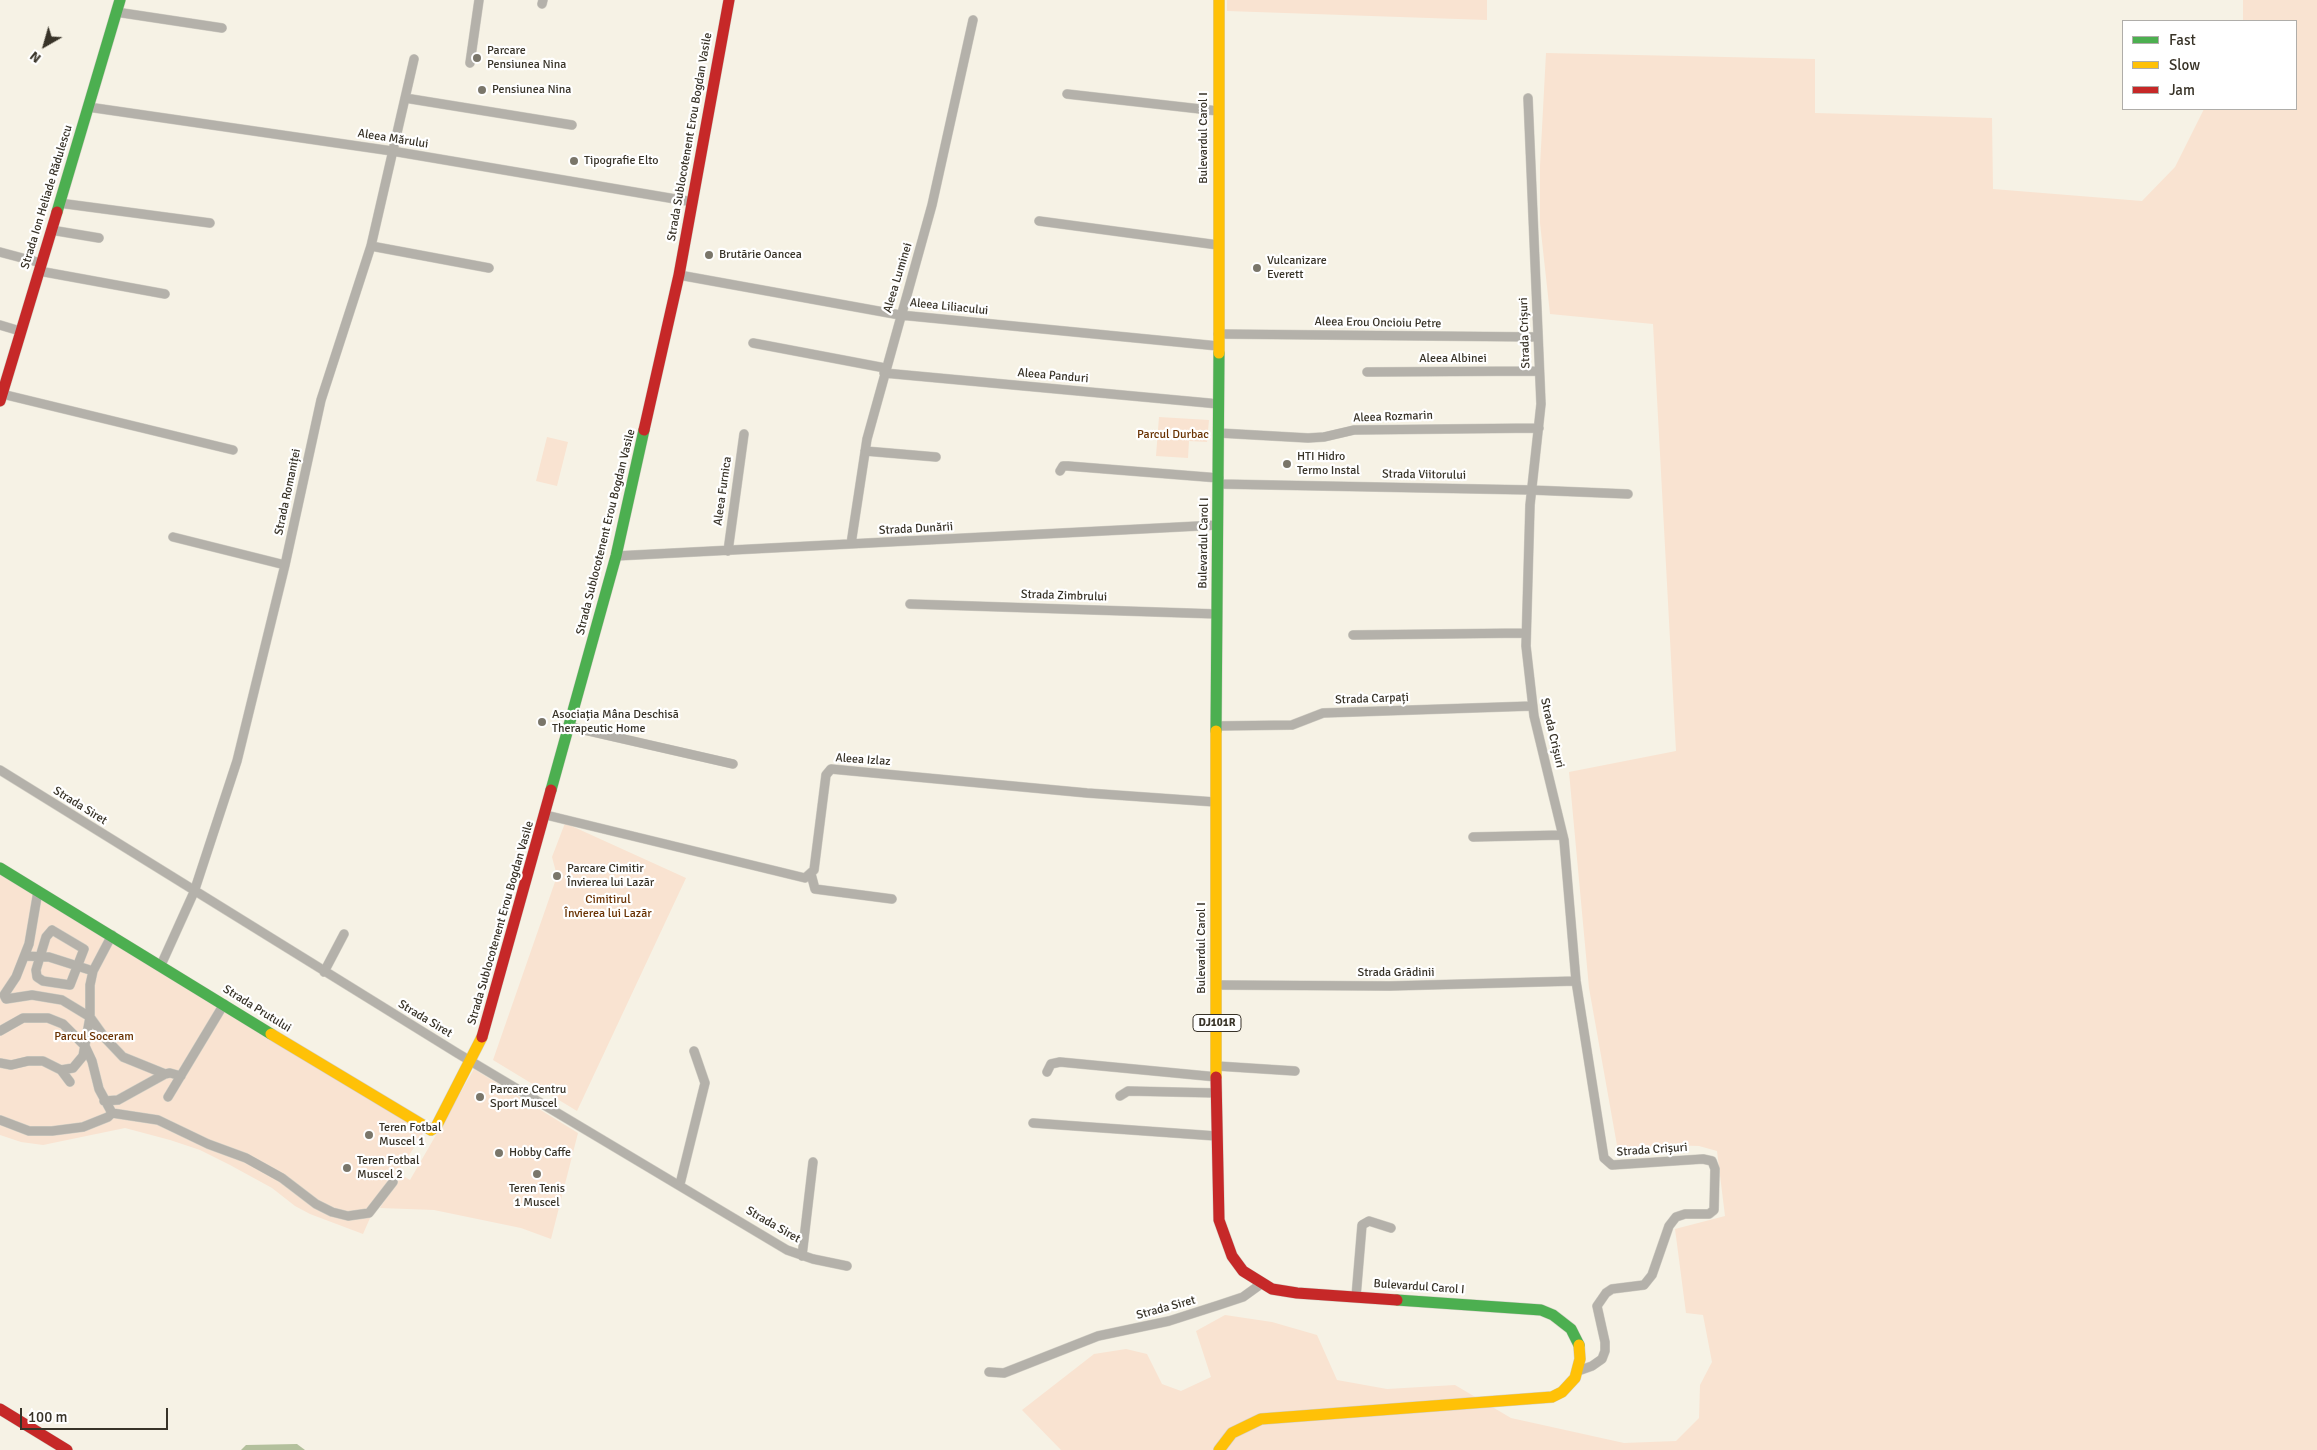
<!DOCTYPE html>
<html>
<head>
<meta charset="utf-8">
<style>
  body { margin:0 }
  #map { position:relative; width:2317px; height:1450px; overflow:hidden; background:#f6f2e5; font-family:Signika,sans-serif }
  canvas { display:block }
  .legend { position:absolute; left:2122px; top:20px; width:175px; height:90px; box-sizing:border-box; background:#fff; border:1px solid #afada9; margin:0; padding:6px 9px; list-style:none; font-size:15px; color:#383328 }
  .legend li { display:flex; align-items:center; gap:10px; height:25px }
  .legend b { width:25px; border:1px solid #afada9 }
  .north { position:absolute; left:20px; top:20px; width:50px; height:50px; -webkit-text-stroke:4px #fff; paint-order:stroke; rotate:218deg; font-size:14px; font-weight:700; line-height:20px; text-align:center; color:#383328 }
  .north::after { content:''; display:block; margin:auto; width:18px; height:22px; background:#383328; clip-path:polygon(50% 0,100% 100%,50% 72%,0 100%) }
  .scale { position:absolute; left:20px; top:1408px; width:148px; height:22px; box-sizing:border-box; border:2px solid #383328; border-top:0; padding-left:6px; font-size:15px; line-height:18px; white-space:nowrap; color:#383328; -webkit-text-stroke:4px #fff; paint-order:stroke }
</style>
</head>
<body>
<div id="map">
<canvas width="2317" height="1450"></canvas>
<ul class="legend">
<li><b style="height:6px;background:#4caf50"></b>Fast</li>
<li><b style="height:6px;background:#ffc107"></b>Slow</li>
<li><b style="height:6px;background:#c62828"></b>Jam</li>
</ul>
<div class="north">N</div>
<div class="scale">100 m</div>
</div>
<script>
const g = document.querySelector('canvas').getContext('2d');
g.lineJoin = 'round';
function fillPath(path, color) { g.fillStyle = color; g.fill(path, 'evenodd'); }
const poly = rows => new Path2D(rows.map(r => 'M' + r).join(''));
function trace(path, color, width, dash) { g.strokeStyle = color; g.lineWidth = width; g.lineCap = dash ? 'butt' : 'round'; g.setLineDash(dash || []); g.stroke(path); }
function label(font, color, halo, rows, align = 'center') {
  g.font = font + ' Signika,sans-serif'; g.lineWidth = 4.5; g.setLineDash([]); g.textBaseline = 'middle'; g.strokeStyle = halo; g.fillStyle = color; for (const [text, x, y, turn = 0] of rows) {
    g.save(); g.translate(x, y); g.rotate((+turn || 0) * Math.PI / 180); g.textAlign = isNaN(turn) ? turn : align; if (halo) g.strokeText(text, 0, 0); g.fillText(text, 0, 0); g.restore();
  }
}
fillPath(poly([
  [1227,0,1487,0,1487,20,1227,11],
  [2243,0,2317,0,2317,1450,1061,1450,1022,1410,1094,1354,1126,1349,1147,1354,1162,1384,1181,1391,1211,1377,1196,1331,1225,1315,1272,1322,1317,1335,1337,1380,1387,1389,1455,1385,1511,1418,1624,1443,1676,1441,1699,1418,1700,1385,1712,1362,1703,1315,1686,1313,1675,1229,1725,1216,1717,1151,1699,1146,1667,1145,1618,1151,1589,988,1569,772,1676,751,1653,324,1550,314,1540,223,1540,166,1546,53,1815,59,1815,113,1992,118,1993,189,2142,201,2175,167,2204,109,2296,109,2296,21,2243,21],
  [1159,417,1209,420,1207,442,1189,441,1188,458,1156,456],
  [547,437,568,442,557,486,536,481],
  [565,823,686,878,577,1111,493,1060,557,876,552,857],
  [0,869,426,1129,374,1209,363,1234,310,1214,295,1206,272,1188,230,1165,200,1150,170,1140,125,1128,43,1145,21,1142,0,1135],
  [474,1069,578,1133,551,1239,521,1228,434,1210,380,1208,400,1174,410,1180]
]), '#f9e3d1');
fillPath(poly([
  [297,1444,305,1450,241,1450,246,1445]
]), '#b3c09c');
const street = poly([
  [542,4,543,0],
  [116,12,222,28],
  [470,63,479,0],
  [1067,94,1218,111],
  [405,98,572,125],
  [1528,98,1541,404,1530,505,1526,646,1534,716,1564,840,1576,981,1604,1158,1612,1165,1703,1159,1712,1161,1715,1169,1714,1210,1709,1214,1685,1214,1676,1217,1669,1226,1652,1275,1644,1285,1612,1289,1606,1293,1597,1306,1605,1342,1605,1351,1602,1359,1592,1366,1578,1371],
  [88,107,392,151,693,202],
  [59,203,210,223],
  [1039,221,1218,245],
  [51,230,99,238],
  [371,246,489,268],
  [0,252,41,263],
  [39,271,165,294],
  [679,275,900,315,1218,346],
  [0,325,20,331],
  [1218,334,1538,337],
  [753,343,885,368],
  [1367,372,1539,371],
  [884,373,1219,404],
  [2,394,233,450],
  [1219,433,1308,438,1324,437,1354,430,1539,428],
  [865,451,936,457],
  [1060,471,1063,466,1068,466,1219,478],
  [1219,484,1531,490,1628,494],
  [173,537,285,565],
  [851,544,867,439,932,205,973,20],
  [728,551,744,434],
  [616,556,1218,525],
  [910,604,1217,614],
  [1353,635,1526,633],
  [1216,726,1292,725,1323,713,1532,706],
  [571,727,733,764],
  [0,770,457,1053,787,1250,813,1259,847,1266],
  [546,815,805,878,814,870,826,775,831,769,1087,793,1215,802],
  [1473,837,1562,835],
  [811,874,815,889,892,899],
  [38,891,29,944,16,977,4,995,6,999,32,995,62,1000,90,1017,83,1056,73,1068,61,1070],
  [52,930,84,949,70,985,43,981,37,977,36,970,46,937,52,930],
  [112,935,93,971,90,985,90,1017,105,1038,123,1057,165,1074],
  [25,956,49,957,93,971],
  [161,965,194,892,237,761,285,565,321,400,371,246,414,59],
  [324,972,344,934],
  [1217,985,1390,986,1576,981],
  [0,1031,23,1018,48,1018,63,1024,85,1046,92,1061,99,1089,112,1113,158,1120,208,1144,246,1158,282,1178,316,1204,332,1212,348,1216,369,1213,393,1182],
  [0,1063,11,1065,28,1061,43,1061,61,1070,70,1082],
  [1217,1066,1295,1071],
  [1047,1072,1051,1064,1060,1062,1217,1077],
  [1120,1096,1128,1091,1217,1093],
  [168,1097,224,1004],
  [104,1101,118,1100,165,1074,170,1073,181,1076],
  [0,1120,29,1131,52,1131,83,1127,108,1117,112,1113],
  [1033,1123,1216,1136],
  [680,1184,705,1083,694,1051],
  [802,1256,813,1162],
  [1356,1297,1362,1225,1369,1221,1391,1228],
  [989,1372,1004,1373,1098,1336,1169,1321,1219,1305,1243,1297,1261,1284]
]);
const fast = poly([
  [57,212,120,0],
  [1216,731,1219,353],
  [551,790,616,556,644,430],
  [0,868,271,1034],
  [1397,1300,1541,1310,1553,1315,1571,1329,1579,1345]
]);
const slow = poly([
  [1219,0,1219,353],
  [1216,731,1216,1077],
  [271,1034,431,1130,436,1127,482,1037],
  [1219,1450,1232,1433,1261,1419,1552,1397,1562,1392,1575,1378,1580,1359,1579,1345]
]);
const jam = poly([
  [0,401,57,212],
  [644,430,679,275,729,0],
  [482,1037,551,790],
  [1216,1077,1219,1220,1232,1256,1243,1271,1272,1289,1297,1293,1397,1300],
  [0,1409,67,1450]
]);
trace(street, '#d2cfc5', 10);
trace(fast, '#d2cfc5', 12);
trace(slow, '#d2cfc5', 12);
trace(jam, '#d2cfc5', 12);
trace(street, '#b4b1aa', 9);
trace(fast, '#4caf50', 11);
trace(slow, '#ffc107', 11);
trace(jam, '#c62828', 11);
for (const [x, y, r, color] of [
  [477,58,5,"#7a766a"],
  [482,90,5,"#7a766a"],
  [574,161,5,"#7a766a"],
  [709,255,5,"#7a766a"],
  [1257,268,5,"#7a766a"],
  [1287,464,5,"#7a766a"],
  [542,722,5,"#7a766a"],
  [557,876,5,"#7a766a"],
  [480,1097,5,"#7a766a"],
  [369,1135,5,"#7a766a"],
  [499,1153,5,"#7a766a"],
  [347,1168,5,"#7a766a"],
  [537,1174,5,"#7a766a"]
]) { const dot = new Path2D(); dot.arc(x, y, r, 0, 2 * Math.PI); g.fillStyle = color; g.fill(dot); trace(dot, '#fff', 2); }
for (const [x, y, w] of [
  [1217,1023,48]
]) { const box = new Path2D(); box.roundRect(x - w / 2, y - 8.5, w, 17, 4); g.fillStyle = '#fff'; g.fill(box); trace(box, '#383328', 1); }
label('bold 11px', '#383328', null, [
  ["DJ101R",1217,1023]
]);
label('12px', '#383328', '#fff', [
  ["Parcare",487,51],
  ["Pensiunea Nina",487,65],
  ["Pensiunea Nina",492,90],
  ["Tipografie Elto",584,161],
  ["Brutărie Oancea",719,255],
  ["Vulcanizare",1267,261],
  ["Everett",1267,275],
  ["HTI Hidro",1297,457],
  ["Termo Instal",1297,471],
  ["Asociația Mâna Deschisă",552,715],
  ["Therapeutic Home",552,729],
  ["Parcare Cimitir",567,869],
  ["Învierea lui Lazăr",567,883],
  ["Parcare Centru",490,1090],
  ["Sport Muscel",490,1104],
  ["Teren Fotbal",379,1128],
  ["Muscel 1",379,1142],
  ["Hobby Caffe",509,1153],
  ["Teren Fotbal",357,1161],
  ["Muscel 2",357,1175],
  ["Teren Tenis",537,1189,"center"],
  ["1 Muscel",537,1203,"center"]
], 'left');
label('12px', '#383328', '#fff', [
  ["Strada Sublocotenent Erou Bogdan Vasile",690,137,-80],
  ["Bulevardul Carol I",1204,138,-90],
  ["Aleea Mărului",393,139,9],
  ["Strada Ion Heliade Rădulescu",47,197,-73],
  ["Aleea Luminei",898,278,-73],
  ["Aleea Liliacului",949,307,6],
  ["Aleea Erou Oncioiu Petre",1378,323,1],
  ["Strada Crișuri",1525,333,-92],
  ["Aleea Albinei",1453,359],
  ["Aleea Panduri",1053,376,5],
  ["Aleea Rozmarin",1393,417,-2],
  ["Strada Viitorului",1424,475,1],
  ["Aleea Furnica",723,491,-82],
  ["Strada Romaniței",288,492,-78],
  ["Strada Dunării",916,529,-3],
  ["Strada Sublocotenent Erou Bogdan Vasile",606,532,-76],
  ["Bulevardul Carol I",1204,543,-89],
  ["Strada Zimbrului",1064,596,2],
  ["Strada Carpați",1372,699,-2],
  ["Strada Crișuri",1552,733,77],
  ["Aleea Izlaz",863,760,4],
  ["Strada Siret",80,806,32],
  ["Strada Sublocotenent Erou Bogdan Vasile",501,923,-74],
  ["Bulevardul Carol I",1202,948,-90],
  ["Strada Grădinii",1396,973],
  ["Strada Prutului",257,1009,32],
  ["Strada Siret",425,1019,31],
  ["Strada Crișuri",1652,1150,-4],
  ["Strada Siret",773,1225,30],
  ["Bulevardul Carol I",1419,1287,4],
  ["Strada Siret",1166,1308,-15]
]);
label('12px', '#693101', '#fff', [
  ["Parcul Durbac",1173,435],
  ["Cimitirul",608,900],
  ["Învierea lui Lazăr",608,914],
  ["Parcul Soceram",94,1037]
]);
</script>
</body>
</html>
